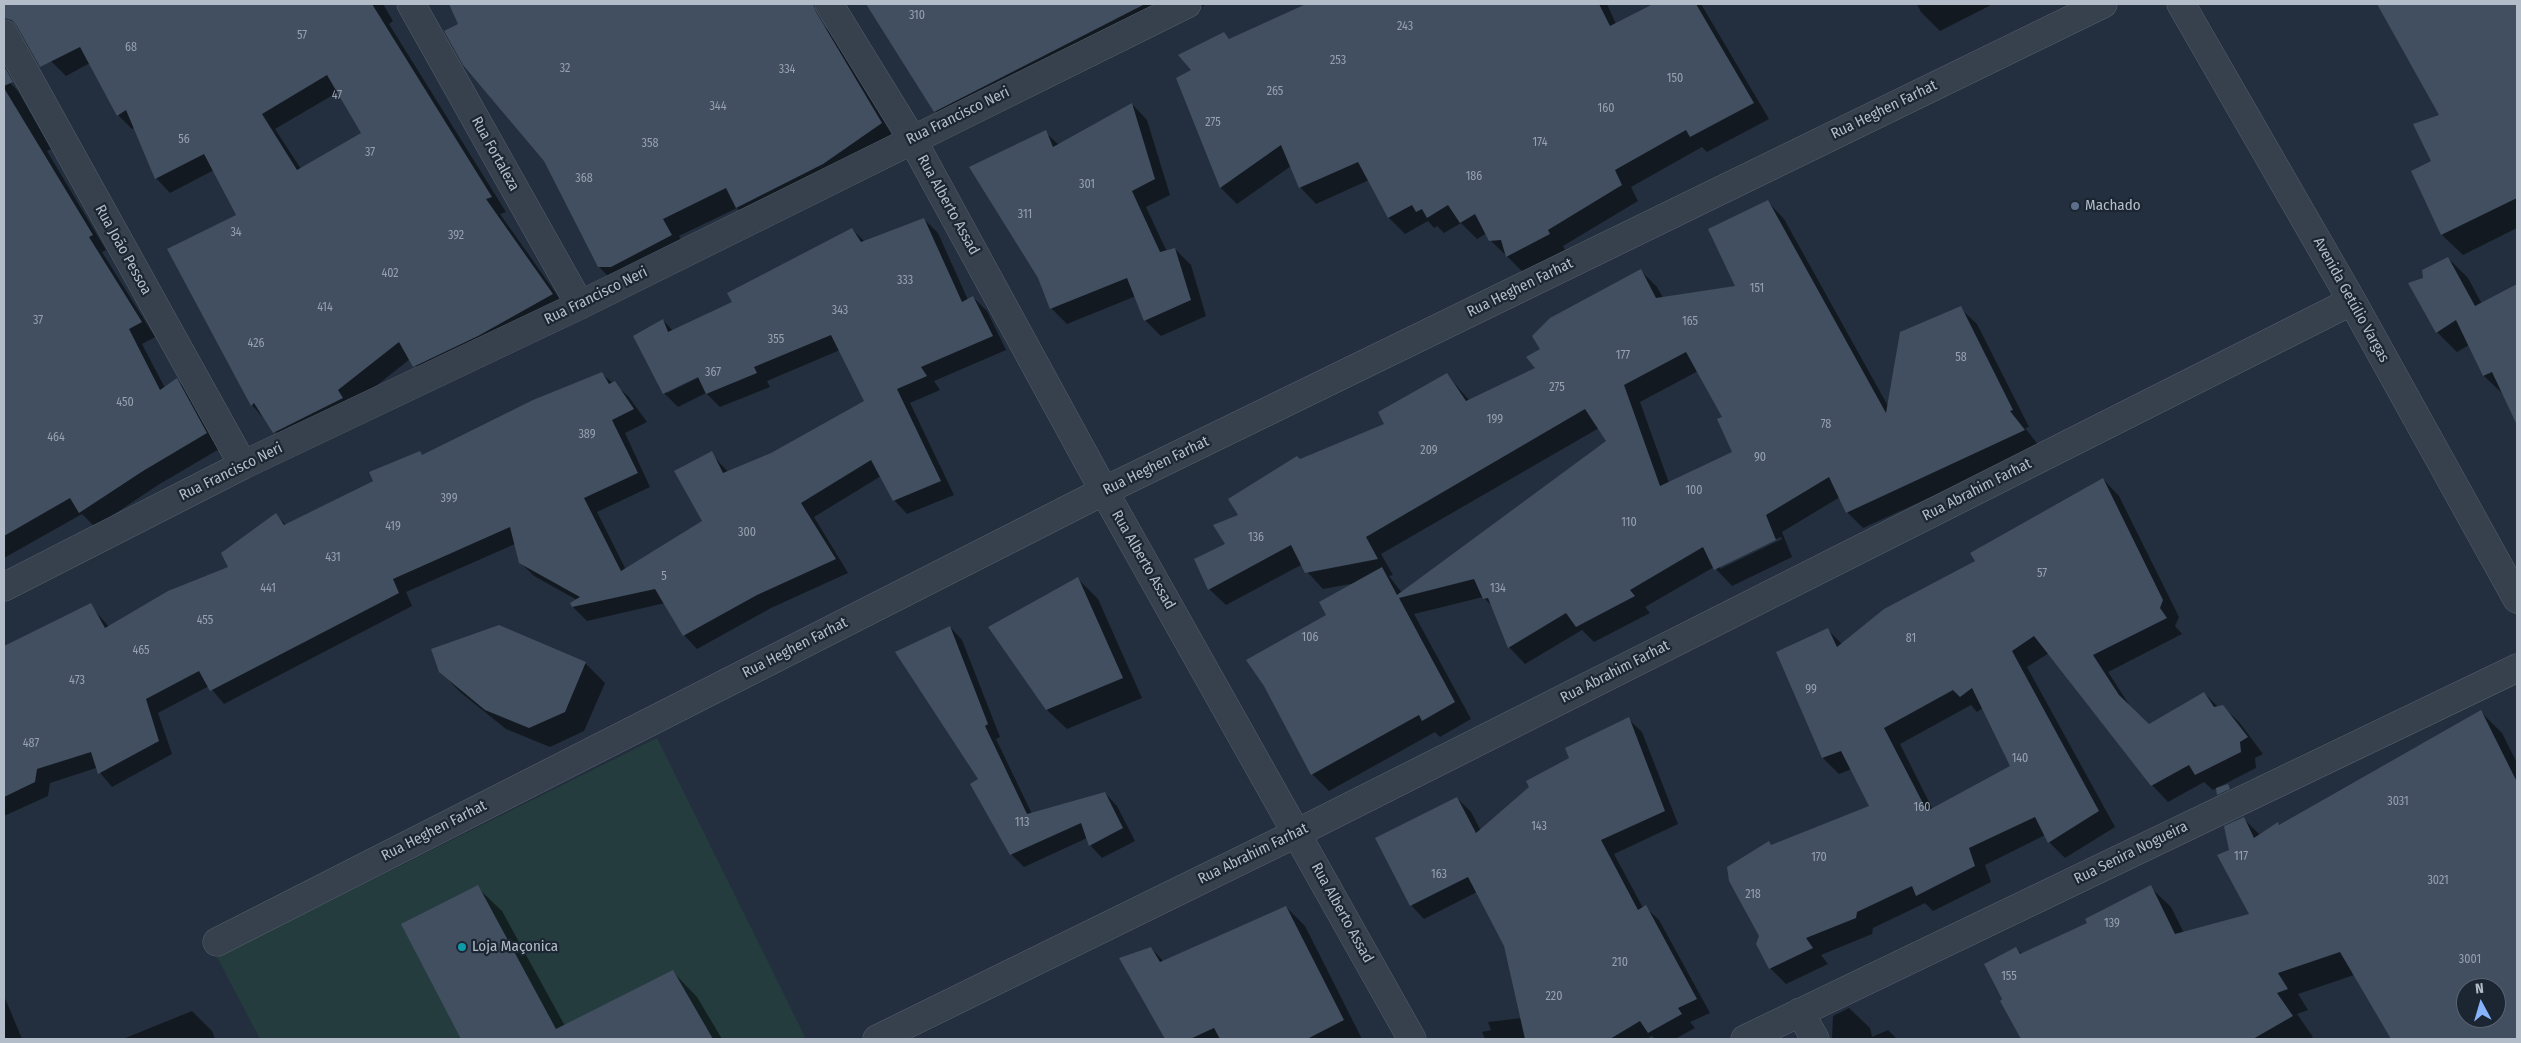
<!DOCTYPE html>
<html>
<head>
<meta charset="utf-8">
<style>
  body { margin:0 }
  #map { position:relative; width:2521px; height:1043px; overflow:hidden; background:#232f3e; font-family:"Fira Sans Condensed",sans-serif }
  canvas { display:block }
  .frame { position:absolute; inset:0; border:5px solid #b3bcc9; pointer-events:none }
  .north { position:absolute; left:2456px; top:978px; width:50px; height:50px; box-sizing:border-box; background:#1c2633; border:1px solid #58626f; border-radius:50%; rotate:354deg; font-size:14px; font-weight:700; line-height:20px; text-align:center; color:#b3bcc9 }
  .north::after { content:''; display:block; margin:auto; width:18px; height:22px; background:#87b3fa; clip-path:polygon(50% 0,100% 100%,50% 72%,0 100%) }
</style>
</head>
<body>
<div id="map">
<canvas width="2521" height="1043"></canvas>
<div class="frame"></div>
<div class="north">N</div>
</div>
<script>
const g = document.querySelector('canvas').getContext('2d');
g.lineJoin = 'round';
function fillPath(path, color) { g.fillStyle = color; g.fill(path, 'evenodd'); }
const poly = rows => new Path2D(rows.map(r => 'M' + r).join(''));
function trace(path, color, width, dash) { g.strokeStyle = color; g.lineWidth = width; g.lineCap = dash ? 'butt' : 'round'; g.setLineDash(dash || []); g.stroke(path); }
function label(font, color, halo, rows, align = 'center') {
  g.font = font + ' "Fira Sans Condensed",sans-serif'; g.lineWidth = 4.5; g.setLineDash([]); g.textBaseline = 'middle'; g.strokeStyle = halo; g.fillStyle = color; for (const [text, x, y, turn = 0] of rows) {
    g.save(); g.translate(x, y); g.rotate((+turn || 0) * Math.PI / 180); g.textAlign = isNaN(turn) ? turn : align; if (halo) g.strokeText(text, 0, 0); g.fillText(text, 0, 0); g.restore();
  }
}
fillPath(poly([
  [657,738,805,1037,801,1039,260,1039,217,957]
]), '#253c3f');
fillPath(poly([
  [21,4,383,4,393,21,389,24,506,212,500,214,567,309,429,381,410,359,352,405,289,447,252,405,238,215,214,170,170,193,156,178,135,128,132,129,118,115,90,63,66,76,51,61],
  [338,92,363,133,301,169,275,129],
  [450,4,800,4,812,27,821,23,838,40,898,141,754,224,737,208,679,236,688,252,616,284,599,267,545,161,491,97],
  [867,4,1207,4,1061,81,956,133,935,111],
  [1309,4,1607,4,1616,24,1655,4,1701,4,1769,119,1707,152,1702,147,1631,187,1638,201,1563,246,1565,250,1523,272,1490,240,1487,233,1477,239,1461,223,1444,233,1437,226,1434,228,1428,221,1405,234,1389,218,1369,180,1316,204,1300,187,1291,166,1237,204,1221,188,1192,71,1224,34,1230,40],
  [1917,4,1993,4,1940,31,1921,12],
  [2378,4,2517,4,2517,228,2463,255,2442,235,2412,172,2433,162,2441,116],
  [4,76,18,91,51,149,47,151,106,250,102,252,155,337,142,344,165,388,177,380,191,394,221,448,158,485,95,527,82,514,4,558],
  [1132,104,1147,120,1170,195,1146,207,1167,252,1175,249,1191,265,1206,316,1161,336,1145,320,1136,296,1067,324,1051,308,1045,132,1059,145],
  [1768,202,1784,219,1888,406,1960,308,1977,324,2029,427,2025,428,2040,447,1863,528,1847,512,1840,497,1782,532,1792,557,1732,586,1714,567,1645,607,1650,613,1594,642,1582,630,1525,664,1509,647,1492,606,1483,597,1414,614,1471,719,1440,737,1435,732,1329,791,1312,774,1356,583,1323,589,1301,565,1226,605,1209,589,1240,516,1300,461,1386,424,1447,375,1470,401,1537,368,1541,350,1640,270,1657,287,1663,298,1737,287],
  [1698,371,1724,418,1734,453,1669,483,1640,402],
  [1599,428,1608,442,1402,593,1389,576,1393,575,1381,554],
  [1781,537,1782,539,1720,569,1720,566],
  [924,219,938,233,968,300,973,297,987,311,1006,350,934,381,940,390,910,403,954,495,907,514,894,500,881,476,814,517,848,573,771,608,697,649,684,635,665,603,587,621,573,607,577,600,534,576,520,562,515,544,406,592,412,606,224,704,209,686,158,713,172,754,112,787,96,768,50,783,48,796,4,816,4,647,90,605,109,627,230,568,276,515,286,525,422,456,602,374,628,396,647,422,625,433,650,487,597,512,626,570,703,521,711,453,728,472,771,455,866,402,840,350,767,381,770,387,720,407,706,393,678,407,664,393,663,320,673,331,734,303,852,229,865,242],
  [703,373,704,375,667,393,667,391],
  [2448,258,2468,278,2482,304,2517,285,2517,422,2505,396,2484,376,2469,345,2457,352,2437,332,2425,278],
  [2103,479,2119,496,2179,617,2175,626,2182,634,2108,672,2134,712,2148,725,2204,693,2218,707,2222,706,2239,722,2263,754,2255,758,2256,768,2213,790,2204,782,2168,802,2152,785,2049,653,2027,667,2115,827,2065,858,2049,842,2045,835,1985,865,1991,882,1933,911,1925,903,1873,928,1872,934,1821,955,1828,964,1786,984,1770,968,1760,936,1769,843,1772,846,1871,807,1852,769,1839,774,1823,758,1778,653,1828,630,1843,645],
  [1971,705,1977,712,1983,708,2012,766,1933,810,1900,744],
  [1078,579,1098,599,1142,698,1067,729,1047,710],
  [950,627,962,640,1000,737,996,739,1032,814,1105,793,1117,806,1135,841,1102,858,1090,845,1087,838,1024,867,1011,854,980,779],
  [585,663,605,683,584,731,550,747,506,729,460,692,440,671],
  [2481,712,2502,733,2517,763,2517,1039,2392,1039,2354,975,2298,994,2308,1010,2297,1014,2313,1037,2310,1039,2023,1039,2001,1001,2016,949,2022,954,2089,924,2150,887,2171,907,2184,933,2251,915,2231,851,2243,818,2260,835,2278,823,2280,826],
  [2466,988,2496,988,2496,1018,2466,1018],
  [1628,719,1642,732,1678,824,1614,854,1643,908,1645,907,1659,920,1710,1013,1690,1022,1695,1028,1675,1039,1655,1039,1652,1036,1646,1039,1485,1039,1482,1032,1491,1030,1488,1022,1522,1018,1505,946,1477,892,1424,919,1411,905,1457,798,1471,812,1481,831,1571,759],
  [477,887,502,911,565,1026,673,972,697,997,722,1039,462,1039,403,924],
  [1286,907,1305,926,1362,1039,1166,1039,1121,959,1151,948,1164,962],
  [4,996,10,1010,22,1039,4,1039],
  [1849,1008,1870,1028,1872,1037,1888,1030,1897,1039,1832,1039,1833,1016],
  [192,1011,212,1031,215,1039,123,1039]
]), '#0007');
fillPath(poly([
  [4,4,372,4,492,197,486,199,553,294,478,336,413,367,399,342,338,390,343,398,273,433,254,403,251,406,167,249,236,215,204,154,155,179,126,110,117,116,80,47,40,67,17,26,12,20,4,18],
  [327,75,361,133,297,170,262,114],
  [449,4,813,4,816,12,882,123,823,164,736,208,726,188,663,219,672,235,611,267,598,267,544,161,463,65,444,31,458,24],
  [866,4,1145,4,934,112],
  [1306,4,1599,4,1610,26,1653,4,1696,4,1754,103,1690,137,1686,130,1615,170,1622,185,1548,230,1550,234,1506,257,1501,240,1489,241,1475,214,1460,223,1448,205,1427,218,1422,209,1416,212,1412,205,1388,218,1358,162,1299,188,1281,145,1220,188,1176,78,1191,70,1178,55,1224,32,1229,39],
  [2377,4,2517,4,2517,198,2441,235,2411,171,2431,161,2413,124,2439,115],
  [4,66,13,82,4,86],
  [4,88,93,235,89,237,142,322,129,329,160,390,177,378,207,433,143,471,79,513,70,498,4,536],
  [1132,103,1155,179,1132,191,1160,252,1175,248,1191,300,1144,321,1127,278,1050,309,1038,278,969,167,1046,130,1053,147],
  [1768,200,1886,413,1900,332,1961,306,2013,410,2010,411,2025,430,1846,513,1829,477,1766,515,1776,540,1714,570,1703,547,1630,590,1635,596,1576,627,1566,613,1508,648,1488,598,1483,599,1474,579,1399,598,1455,702,1422,721,1419,715,1311,775,1264,686,1246,660,1326,615,1319,602,1382,567,1397,595,1606,441,1585,409,1366,537,1378,559,1305,573,1291,545,1208,590,1194,559,1225,544,1213,525,1238,515,1228,499,1297,456,1300,459,1384,424,1378,412,1447,373,1466,401,1535,368,1526,357,1540,349,1532,336,1550,318,1641,269,1656,298,1735,286,1708,229],
  [1686,352,1722,417,1717,419,1732,452,1660,486,1624,385],
  [924,218,962,302,973,296,993,336,921,367,927,376,897,389,941,481,893,501,871,460,801,503,836,559,757,595,683,636,655,589,572,607,570,603,580,597,519,563,510,527,393,579,399,593,210,691,199,671,146,699,159,741,98,774,91,752,37,769,35,782,4,797,4,646,91,603,105,628,168,591,228,567,221,553,276,513,284,525,373,481,369,472,420,451,422,455,533,400,602,372,609,384,615,381,634,409,612,420,638,473,584,498,621,571,702,521,674,471,712,451,723,473,771,453,864,401,831,335,754,367,757,373,706,394,698,377,663,394,633,336,663,319,668,332,732,302,727,293,852,228,861,242],
  [2448,257,2475,306,2517,284,2517,425,2492,372,2483,376,2456,320,2436,333,2408,283,2423,278,2422,270],
  [2103,478,2163,600,2160,608,2167,618,2093,655,2119,695,2149,724,2204,692,2214,707,2223,705,2248,737,2240,742,2241,752,2195,775,2189,765,2151,786,2034,636,2012,651,2099,811,2048,843,2035,817,1969,848,1975,866,1916,896,1912,886,1857,912,1856,918,1806,938,1813,948,1769,969,1756,944,1759,936,1729,881,1727,867,1769,841,1771,845,1869,806,1841,751,1822,758,1776,652,1828,628,1837,647,1884,609,1975,561,1970,553],
  [1972,688,2010,766,1927,811,1884,728,1953,690,1960,697],
  [1078,577,1123,678,1046,710,988,627],
  [499,625,586,662,565,712,529,728,485,710,439,672,431,649],
  [950,626,988,724,985,726,1027,814,1105,792,1123,828,1089,846,1081,823,1010,855,970,784,978,779,895,652],
  [2481,710,2517,782,2517,1039,2391,1039,2340,952,2278,973,2288,989,2277,993,2293,1016,2253,1039,2021,1039,2000,1001,2002,999,1984,964,2016,947,2020,954,2087,923,2085,919,2151,885,2175,934,2249,914,2217,855,2229,850,2224,826,2244,817,2254,838,2278,822,2279,825],
  [2466,988,2496,988,2496,1018,2466,1018],
  [1629,717,1665,811,1601,840,1638,910,1646,905,1697,999,1678,1008,1682,1014,1648,1033,1640,1021,1610,1039,1525,1039,1504,946,1468,877,1410,906,1375,838,1457,797,1476,833,1529,787,1526,781,1569,758,1565,748],
  [2228,784,2230,789,2217,795,2216,788],
  [478,885,556,1029,673,970,713,1039,461,1039,401,924],
  [1286,906,1344,1020,1307,1039,1220,1039,1214,1028,1190,1039,1165,1039,1119,958,1151,947,1160,962]
]), '#424f60');
const minor = poly([
  [411,4,580,305],
  [829,4,912,139,1104,491,1412,1039],
  [2181,4,2352,301,2517,599],
  [4,34,243,465],
  [4,587,243,465,580,305,1187,4],
  [217,942,1104,491,2103,4],
  [1800,1012,1815,1039],
  [877,1039,1297,833,2352,301],
  [1745,1039,2517,668]
]);
trace(minor, '#555f6c', 29);
trace(minor, '#37414e', 28);
for (const [x, y, r, color] of [
  [2075,206,5,"#5c6f8a"],
  [462,947,5,"#0f9aa8"]
]) { const dot = new Path2D(); dot.arc(x, y, r, 0, 2 * Math.PI); g.fillStyle = color; g.fill(dot); trace(dot, '#1c2633', 2); }
label('12px', '#97a1af', null, [
  ["310",917,16],
  ["243",1405,27],
  ["57",302,36],
  ["68",131,48],
  ["253",1338,61],
  ["32",565,69],
  ["334",787,70],
  ["150",1675,79],
  ["265",1275,92],
  ["47",337,96],
  ["344",718,107],
  ["160",1606,109],
  ["275",1213,123],
  ["56",184,140],
  ["174",1540,143],
  ["358",650,144],
  ["37",370,153],
  ["186",1474,177],
  ["368",584,179],
  ["301",1087,185],
  ["311",1025,215],
  ["34",236,233],
  ["392",456,236],
  ["402",390,274],
  ["333",905,281],
  ["151",1757,289],
  ["414",325,308],
  ["343",840,311],
  ["37",38,321],
  ["165",1690,322],
  ["355",776,340],
  ["426",256,344],
  ["177",1623,356],
  ["58",1961,358],
  ["367",713,373],
  ["275",1557,388],
  ["450",125,403],
  ["199",1495,420],
  ["78",1826,425],
  ["389",587,435],
  ["464",56,438],
  ["209",1429,451],
  ["90",1760,458],
  ["100",1694,491],
  ["399",449,499],
  ["110",1629,523],
  ["419",393,527],
  ["300",747,533],
  ["136",1256,538],
  ["431",333,558],
  ["57",2042,574],
  ["5",664,577],
  ["441",268,589],
  ["134",1498,589],
  ["455",205,621],
  ["106",1310,638],
  ["81",1911,639],
  ["465",141,651],
  ["473",77,681],
  ["99",1811,690],
  ["487",31,744],
  ["140",2020,759],
  ["3031",2398,802],
  ["160",1922,808],
  ["113",1022,823],
  ["143",1539,827],
  ["117",2241,857],
  ["170",1819,858],
  ["163",1439,875],
  ["3021",2438,881],
  ["218",1753,895],
  ["139",2112,924],
  ["3001",2470,960],
  ["210",1620,963],
  ["155",2009,977],
  ["220",1554,997]
]);
label('15px', '#b3bcc9', '#1c2633', [
  ["Rua Heghen Farhat",1884,110,-26],
  ["Rua Francisco Neri",958,116,-26],
  ["Rua Fortaleza",495,154,61],
  ["Rua Alberto Assad",948,205,61],
  ["Rua João Pessoa",123,250,61],
  ["Rua Heghen Farhat",1520,288,-26],
  ["Rua Francisco Neri",596,296,-26],
  ["Avenida Getúlio Vargas",2351,300,61],
  ["Rua Heghen Farhat",1156,466,-26],
  ["Rua Francisco Neri",231,472,-26],
  ["Rua Abrahim Farhat",1977,490,-27],
  ["Rua Alberto Assad",1143,560,60],
  ["Rua Heghen Farhat",795,648,-27],
  ["Rua Abrahim Farhat",1615,672,-27],
  ["Rua Heghen Farhat",434,831,-27],
  ["Rua Senira Nogueira",2131,853,-26],
  ["Rua Abrahim Farhat",1253,854,-26],
  ["Rua Alberto Assad",1342,913,61]
]);
label('15px', '#b3bcc9', '#1c2633', [
  ["Machado",2085,206],
  ["Loja Maçonica",472,947]
], 'left');
</script>
</body>
</html>
